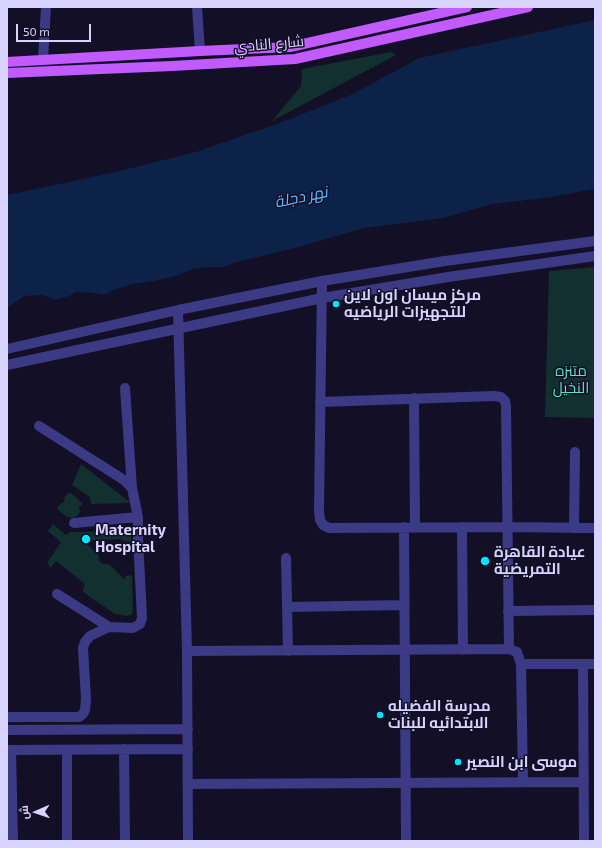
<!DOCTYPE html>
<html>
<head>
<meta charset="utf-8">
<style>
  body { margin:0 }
  #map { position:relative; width:602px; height:848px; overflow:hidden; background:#130f26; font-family:"Exo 2",Cairo,sans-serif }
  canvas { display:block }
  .frame { position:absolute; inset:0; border:8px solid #d9d4ff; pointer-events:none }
  .north { position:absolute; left:16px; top:792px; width:40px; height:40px; -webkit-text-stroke:3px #130f26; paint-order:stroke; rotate:268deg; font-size:11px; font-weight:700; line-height:16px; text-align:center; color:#d9d4ff }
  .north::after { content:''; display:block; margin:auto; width:14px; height:18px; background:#d9d4ff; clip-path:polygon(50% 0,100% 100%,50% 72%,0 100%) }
  .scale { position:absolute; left:16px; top:24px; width:75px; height:18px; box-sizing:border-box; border:2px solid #d9d4ff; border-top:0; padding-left:5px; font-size:12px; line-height:14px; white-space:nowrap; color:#d9d4ff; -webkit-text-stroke:3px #130f26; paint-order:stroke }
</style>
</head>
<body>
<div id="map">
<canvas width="602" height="848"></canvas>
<div class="frame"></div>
<div class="north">ش</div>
<div class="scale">50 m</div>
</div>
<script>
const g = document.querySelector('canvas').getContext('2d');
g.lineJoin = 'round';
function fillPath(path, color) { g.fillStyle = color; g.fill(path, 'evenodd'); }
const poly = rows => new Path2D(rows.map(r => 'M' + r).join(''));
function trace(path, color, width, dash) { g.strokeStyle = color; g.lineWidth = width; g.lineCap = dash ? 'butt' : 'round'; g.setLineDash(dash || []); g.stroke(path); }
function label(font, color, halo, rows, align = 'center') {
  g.font = font + ' "Exo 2",Cairo,sans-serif'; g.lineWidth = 3; g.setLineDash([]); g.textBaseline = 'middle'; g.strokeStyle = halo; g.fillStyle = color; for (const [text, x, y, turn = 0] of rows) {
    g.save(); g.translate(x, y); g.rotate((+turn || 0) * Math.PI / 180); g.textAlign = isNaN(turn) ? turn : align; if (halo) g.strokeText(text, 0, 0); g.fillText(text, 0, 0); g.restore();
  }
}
fillPath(poly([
  [391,52,396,55,272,121,301,86,302,69],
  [595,267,595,418,545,417,549,271],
  [81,464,131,503,91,504,90,497,72,485],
  [68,493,71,493,82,503,82,505,79,507,80,512,78,515,74,518,67,517,58,510,58,506,65,501,64,498],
  [53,524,66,535,70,532,124,531,129,533,131,536,131,542,123,541,121,539,83,541,98,554,99,560,101,563,104,564,109,564,125,580,125,576,132,575,133,612,131,615,126,616,115,614,83,592,83,589,85,584,56,561,51,568,47,563,61,542,48,531]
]), '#12302f');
fillPath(poly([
  [595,20,595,189,545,198,492,204,443,218,364,228,299,247,237,262,224,267,208,267,193,269,176,276,154,281,133,284,113,290,104,295,93,293,76,292,69,296,54,300,51,298,43,295,24,296,7,308,7,195,111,173,196,152,242,136,248,133,254,132,277,124,353,94,419,58]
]), '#0c2248');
trace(poly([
  [197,7,200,51],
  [43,59,46,7],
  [322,281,319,511,320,520,323,525,329,528,508,527,595,528],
  [178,310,187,651,188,841],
  [7,349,178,310,322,281,445,261,595,241],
  [7,365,322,298,448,277,595,256],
  [125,388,132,488],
  [414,398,415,527],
  [320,402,494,396,501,397,505,401,506,406,509,649],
  [74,523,138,517],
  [404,527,406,841],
  [462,527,463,650],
  [574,528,575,452],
  [286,558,288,651],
  [57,594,109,627],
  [287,607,404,605],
  [508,611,595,610],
  [187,651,509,649,517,652,521,664,523,782],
  [521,664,595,664],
  [583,664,584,841],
  [7,717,79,717,83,714,85,710,86,699,83,648,85,642,90,636,109,627,133,628,140,624,142,618,138,538,138,517,132,488,124,480,39,426],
  [7,730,188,729],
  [124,749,125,841],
  [7,750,188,749],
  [11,750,13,841],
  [67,750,67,841],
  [188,784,584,782]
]), '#3d3a85', 10);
trace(poly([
  [7,62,200,51,290,47,467,7],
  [7,73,172,66,295,59,528,7]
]), '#c25bff', 10);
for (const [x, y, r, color] of [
  [336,304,4,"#00e5ff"],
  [86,539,5,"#00e5ff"],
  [485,561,5,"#00e5ff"],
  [380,715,4,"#00e5ff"],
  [458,762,4,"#00e5ff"]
]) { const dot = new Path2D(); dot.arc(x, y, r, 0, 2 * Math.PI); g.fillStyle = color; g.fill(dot); trace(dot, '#130f26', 1.5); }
label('15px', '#d9d4ff', '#130f26', [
  ["شارع النادي",269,44,-5]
]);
label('bold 15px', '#d9d4ff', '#130f26', [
  ["مركز ميسان اون لاين",344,295],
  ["للتجهيزات الرياضيه",344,312],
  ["Maternity",95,530],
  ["Hospital",95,547],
  ["عيادة القاهرة",494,552],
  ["التمريضية",494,569],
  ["مدرسة الفضيله",388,706],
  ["الابتدائيه للبنات",388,723],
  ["موسى ابن النصير",466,762]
], 'left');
label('15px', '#5fe0c0', '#130f26', [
  ["متنزه",571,371],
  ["النخيل",571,388]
]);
label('italic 16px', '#62b6ff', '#130f26', [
  ["نهر دجلة",301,197,-12]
]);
</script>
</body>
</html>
